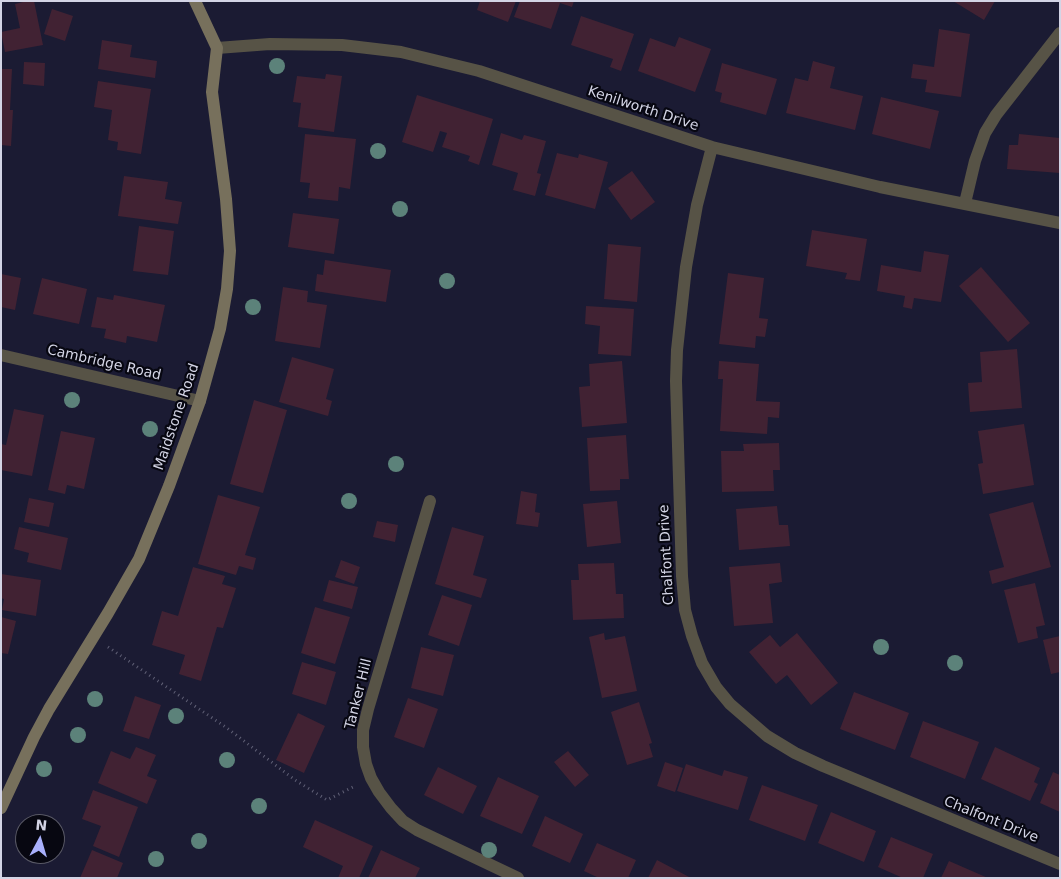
<!DOCTYPE html>
<html>
<head>
<meta charset="utf-8">
<style>
  body { margin:0 }
  #map { position:relative; width:1061px; height:879px; overflow:hidden; background:#1b1b33; font-family:"DejaVu Sans",sans-serif }
  canvas { display:block }
  .frame { position:absolute; inset:0; border:2px solid #d3d4e5; pointer-events:none }
  .north { position:absolute; left:15px; top:814px; width:50px; height:50px; box-sizing:border-box; background:#070711; border:1px solid #595966; border-radius:50%; rotate:6deg; font-size:14px; font-weight:700; line-height:20px; text-align:center; color:#d3d4e5 }
  .north::after { content:''; display:block; margin:auto; width:18px; height:22px; background:#a9b0fc; clip-path:polygon(50% 0,100% 100%,50% 72%,0 100%) }
</style>
</head>
<body>
<div id="map">
<canvas width="1061" height="879"></canvas>
<div class="frame"></div>
<div class="north">N</div>
</div>
<script>
const g = document.querySelector('canvas').getContext('2d');
g.lineJoin = 'round';
function fillPath(path, color) { g.fillStyle = color; g.fill(path, 'evenodd'); }
const poly = rows => new Path2D(rows.map(r => 'M' + r).join(''));
function trace(path, color, width, dash) { g.strokeStyle = color; g.lineWidth = width; g.lineCap = dash ? 'butt' : 'round'; g.setLineDash(dash || []); g.stroke(path); }
function label(font, color, halo, rows, align = 'center') {
  g.font = font + ' "DejaVu Sans",sans-serif'; g.lineWidth = 4.5; g.setLineDash([]); g.textBaseline = 'middle'; g.strokeStyle = halo; g.fillStyle = color; for (const [text, x, y, turn = 0] of rows) {
    g.save(); g.translate(x, y); g.rotate((+turn || 0) * Math.PI / 180); g.textAlign = isNaN(turn) ? turn : align; if (halo) g.strokeText(text, 0, 0); g.fillText(text, 0, 0); g.restore();
  }
}
fillPath(poly([
  [27,1,34,1,43,45,5,52,1,32,20,28,15,4],
  [480,1,516,1,508,22,477,10],
  [520,1,574,1,572,7,560,3,551,29,514,17],
  [953,1,995,1,984,20],
  [52,9,73,16,65,41,44,34],
  [581,16,634,34,621,71,610,67,613,59,571,45],
  [939,29,970,34,961,97,925,92,927,80,911,78,913,64,934,67],
  [679,37,711,49,695,92,638,71,650,38,675,47],
  [102,40,132,45,130,57,157,61,155,78,98,69],
  [813,61,835,67,830,88,863,96,855,130,786,113,795,78,808,81],
  [24,62,45,63,44,86,23,84],
  [722,63,777,79,766,115,720,102,722,93,715,91],
  [1,69,12,69,10,110,13,110,11,146,1,145],
  [326,74,342,76,334,132,298,127,301,103,293,102,297,76,325,79],
  [98,81,151,89,141,154,117,150,118,142,108,140,112,110,94,107],
  [417,95,493,119,479,165,468,161,470,156,442,147,447,133,440,131,433,152,402,142],
  [881,97,939,111,930,149,872,134],
  [501,133,522,140,524,135,546,141,537,173,541,174,535,196,513,190,518,173,492,165],
  [305,134,356,139,350,189,339,187,338,201,308,198,310,183,300,182],
  [1019,134,1060,138,1060,173,1007,169,1009,145,1018,145],
  [557,153,578,158,579,154,608,162,595,209,545,195],
  [632,171,655,202,631,220,608,188],
  [124,176,168,182,165,199,182,202,178,224,118,216],
  [293,213,339,219,334,254,288,247],
  [139,226,174,231,168,275,133,271],
  [812,230,867,239,860,281,845,279,847,273,806,266],
  [608,244,641,247,637,302,604,299],
  [924,251,949,255,941,302,914,298,912,309,903,307,905,296,877,291,881,265,921,272],
  [325,260,391,270,386,302,315,291,317,274,323,275],
  [981,267,1030,323,1008,342,959,286],
  [728,273,764,278,759,318,768,319,765,337,756,336,755,348,719,344],
  [1,274,21,278,15,310,1,307],
  [42,278,87,289,79,324,33,314],
  [283,287,308,291,307,302,327,305,320,348,275,341],
  [114,295,165,305,157,342,127,336,126,343,104,338,106,329,91,327,97,297,113,300],
  [586,306,634,309,631,356,598,354,600,326,585,324],
  [1017,349,1022,408,970,412,968,383,982,382,980,352],
  [292,357,334,369,326,399,332,401,328,416,279,402],
  [622,361,627,423,582,427,579,387,590,386,589,364],
  [719,361,759,364,756,401,780,402,779,418,768,417,767,434,720,431,723,379,718,379],
  [254,400,287,410,263,493,230,484],
  [14,409,44,415,32,476,1,470,1,444,6,445],
  [1024,424,1034,485,983,494,978,464,983,463,978,431],
  [61,431,95,438,84,489,67,485,65,494,48,490],
  [626,435,629,479,620,479,620,490,590,491,587,438],
  [779,443,780,470,773,470,774,491,722,492,721,451,744,451,743,444],
  [521,491,537,494,535,512,540,513,538,527,516,524],
  [218,495,260,507,245,555,256,558,253,570,239,566,236,575,198,564],
  [29,498,54,503,49,527,24,522],
  [617,501,621,543,587,547,583,504],
  [1033,502,1051,567,992,584,989,571,1004,567,989,514],
  [777,506,779,525,788,525,790,546,739,550,736,509],
  [377,521,398,525,395,542,373,537],
  [19,527,68,538,61,570,27,562,29,553,14,549],
  [452,527,484,536,473,575,487,579,481,598,435,584],
  [341,560,360,567,354,584,335,577],
  [614,563,616,594,623,594,624,618,573,620,571,580,579,580,578,564],
  [780,563,782,582,769,584,773,623,734,626,729,567],
  [193,567,225,576,222,584,236,588,223,628,217,627,201,681,179,674,185,655,152,645,162,611,178,616],
  [1,574,41,580,36,616,2,610,4,599,1,598],
  [329,580,358,587,352,609,323,601],
  [1035,583,1045,625,1036,627,1038,638,1018,643,1004,590],
  [442,595,472,605,459,646,428,635],
  [315,607,350,617,335,664,301,653],
  [1,617,16,621,8,654,1,653],
  [604,633,605,640,625,636,637,691,602,698,589,637],
  [797,633,838,683,811,705,787,675,776,684,749,652,770,635,780,647],
  [1060,636,1060,672,1051,674,1043,640],
  [421,647,454,655,443,696,411,688],
  [302,662,336,672,326,705,292,694],
  [854,692,909,713,895,750,840,729],
  [135,696,161,705,149,739,123,731],
  [408,698,438,709,424,748,394,737],
  [639,702,652,743,649,744,653,757,627,765,611,712],
  [298,713,325,726,304,773,276,760],
  [923,721,979,742,965,779,910,757],
  [136,747,156,755,147,776,157,780,147,804,98,783,111,751,130,759],
  [995,747,1040,768,1034,782,1038,784,1030,801,981,779],
  [568,751,589,775,575,787,554,762],
  [665,762,683,768,675,792,657,786],
  [686,764,722,776,724,770,748,777,738,810,677,791],
  [438,767,477,786,463,814,424,795],
  [1053,772,1060,775,1060,812,1040,803],
  [498,777,539,796,522,834,480,816],
  [762,785,818,805,805,841,749,820],
  [93,790,138,807,119,857,93,846,101,826,82,819],
  [831,812,876,831,864,862,818,843],
  [545,816,583,834,570,863,532,846],
  [315,820,373,846,359,878,338,878,343,866,303,847],
  [891,837,933,854,923,878,903,878,878,867],
  [597,843,636,860,628,878,599,878,584,871],
  [92,850,123,863,117,878,80,878],
  [381,850,420,868,415,878,368,878],
  [657,860,691,878,648,878],
  [949,861,988,878,941,878]
]), '#412233');
trace(poly([
  [108,647,227,728,295,780,327,800,355,786]
]), '#606076', 3, [1, 4]);
trace(poly([
  [217,48,270,44,342,45,401,52,479,71,712,147,880,187,1060,223],
  [712,147,697,205,686,267,677,350,676,381,682,576,685,610,692,636,702,663,716,687,730,704,767,736,795,753,823,766,1060,864],
  [965,203,975,161,985,133,996,115,1060,33],
  [1,355,200,401],
  [430,501,368,709,363,730,363,747,366,764,371,778,379,792,391,808,403,821,417,830,518,878]
]), '#575346', 12);
trace(poly([
  [1,808,34,737,49,709,108,613,139,559,169,486,200,401,220,329,227,289,230,251,226,199,212,92,217,48,195,1]
]), '#77705c', 12);
g.fillStyle = '#5c827a';
for (const [x, y] of [
  [277,66],
  [378,151],
  [400,209],
  [447,281],
  [253,307],
  [72,400],
  [150,429],
  [396,464],
  [349,501],
  [881,647],
  [955,663],
  [95,699],
  [176,716],
  [78,735],
  [227,760],
  [44,769],
  [259,806],
  [199,841],
  [489,850],
  [156,859]
]) { g.beginPath(); g.arc(x, y, 8, 0, 2 * Math.PI); g.fill(); }
label('14px', '#d3d4e5', '#070711', [
  ["Kenilworth Drive",643,109,18],
  ["Cambridge Road",104,363,13],
  ["Maidstone Road",177,417,-71],
  ["Chalfont Drive",667,555,-93],
  ["Tanker Hill",359,694,-76],
  ["Chalfont Drive",991,820,22]
]);
</script>
</body>
</html>
